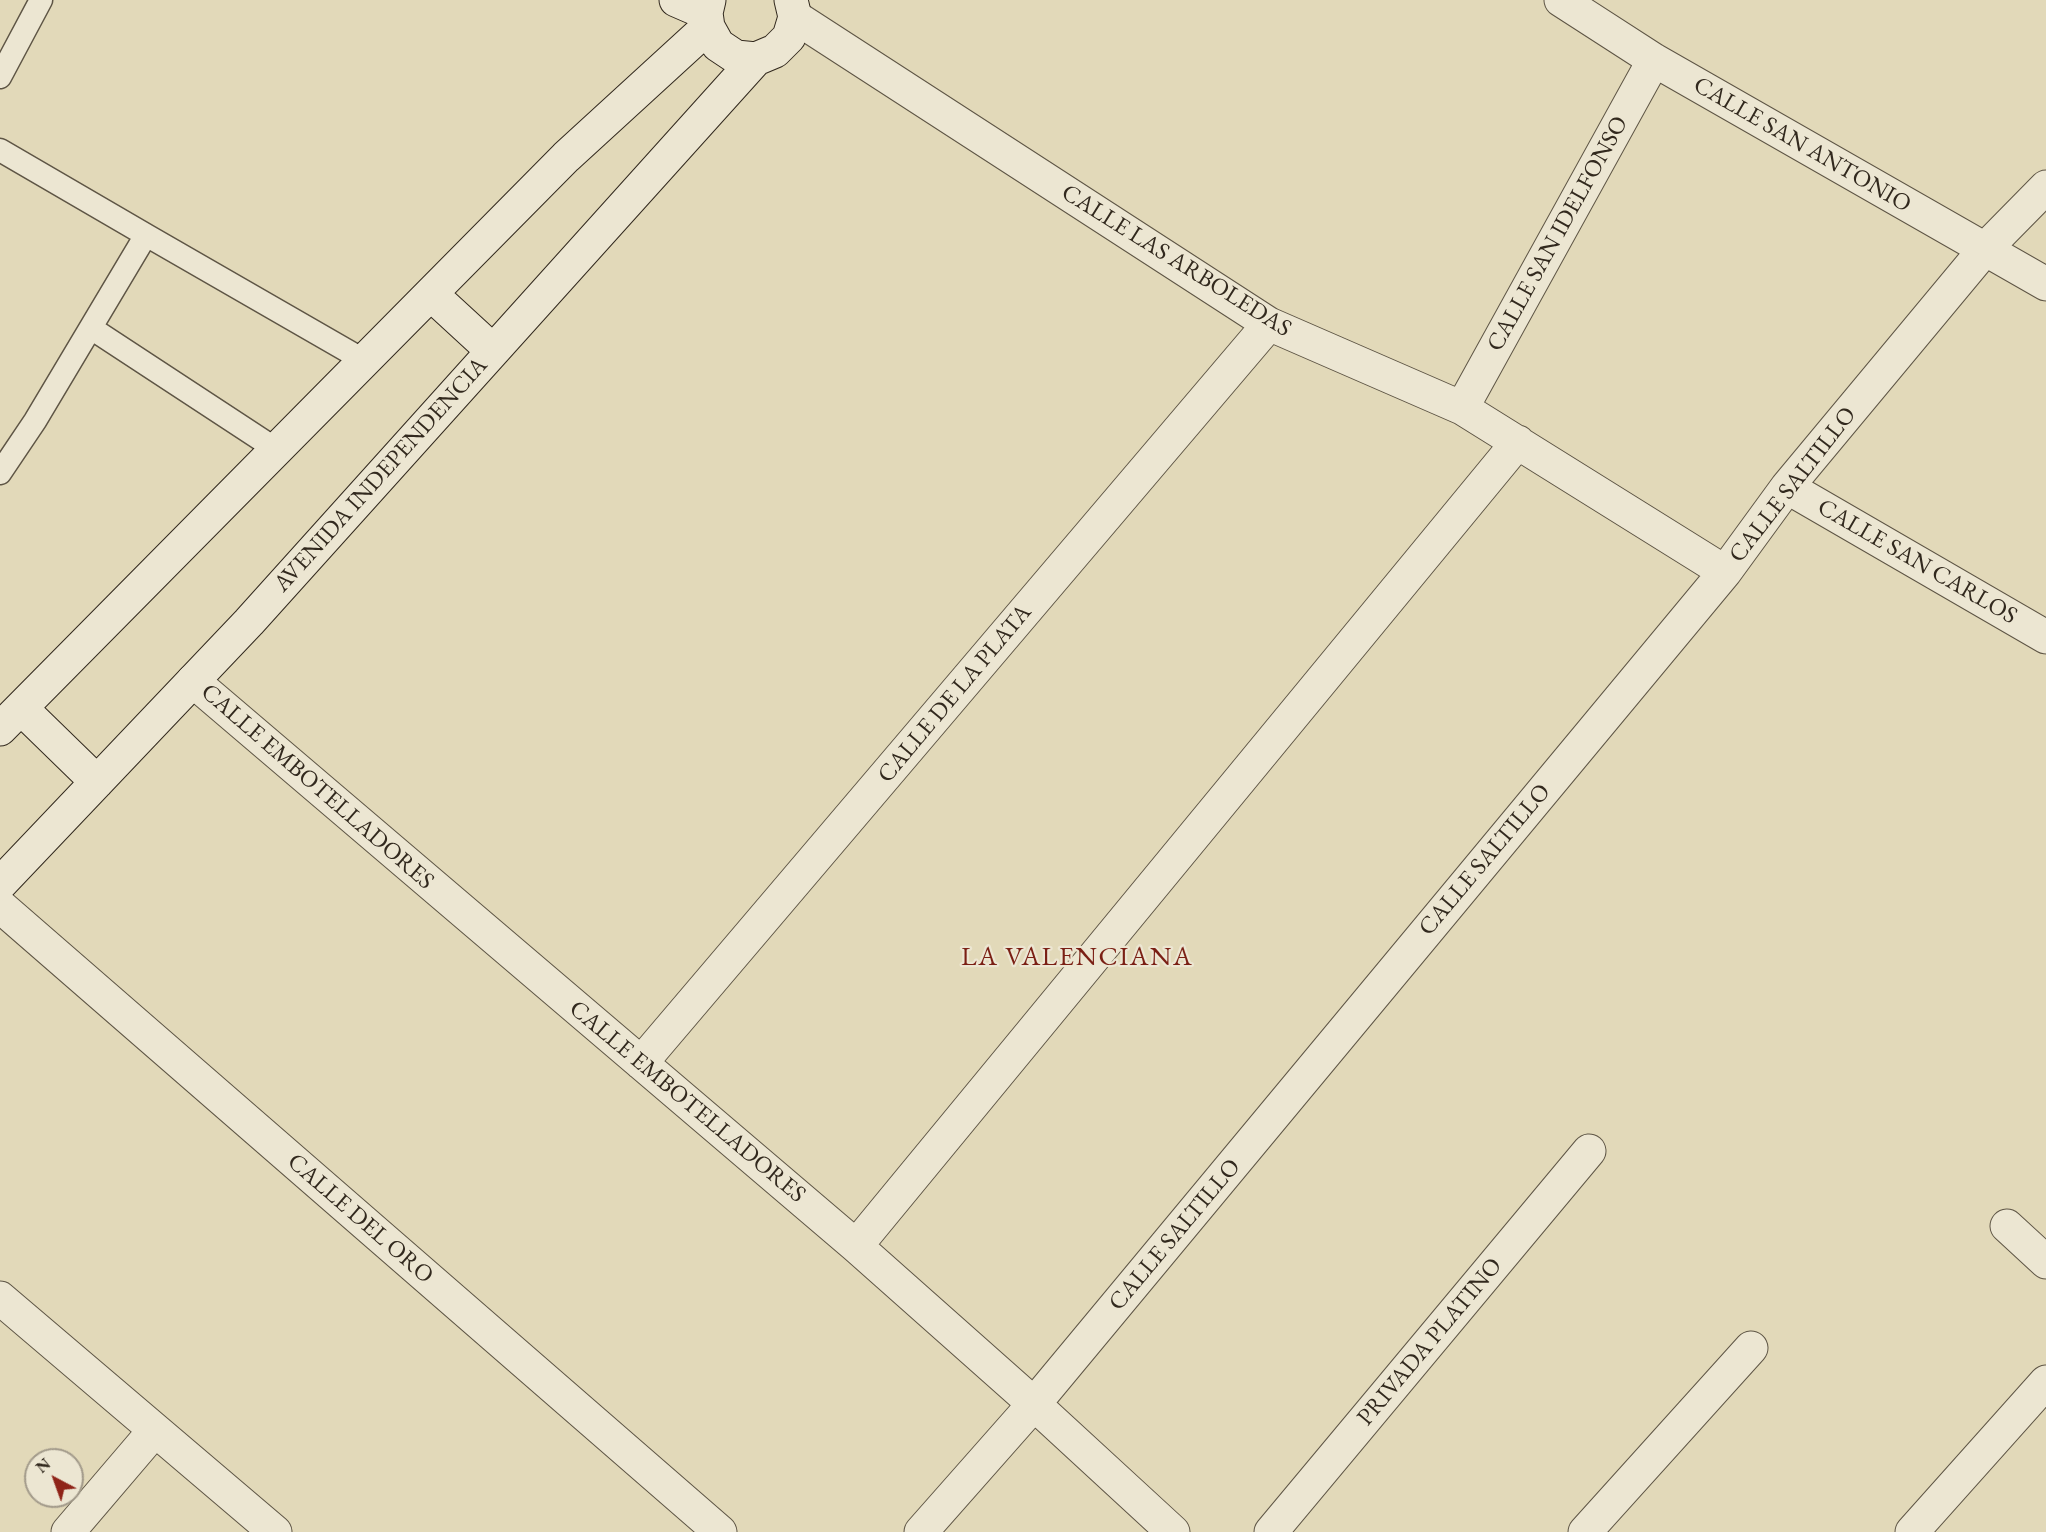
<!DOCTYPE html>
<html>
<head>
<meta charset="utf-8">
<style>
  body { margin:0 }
  #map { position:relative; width:2046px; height:1532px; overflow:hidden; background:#e2d9b9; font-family:"EB Garamond",serif }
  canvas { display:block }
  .north { position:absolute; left:24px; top:1448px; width:60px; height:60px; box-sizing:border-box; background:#ece6d2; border:2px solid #a29a8a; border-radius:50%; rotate:319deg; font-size:16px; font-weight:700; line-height:24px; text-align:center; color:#32291e }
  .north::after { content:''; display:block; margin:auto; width:21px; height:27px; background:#8f2418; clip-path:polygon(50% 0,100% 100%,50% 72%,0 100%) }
</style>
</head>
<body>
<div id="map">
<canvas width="2046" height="1532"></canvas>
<div class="north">N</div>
</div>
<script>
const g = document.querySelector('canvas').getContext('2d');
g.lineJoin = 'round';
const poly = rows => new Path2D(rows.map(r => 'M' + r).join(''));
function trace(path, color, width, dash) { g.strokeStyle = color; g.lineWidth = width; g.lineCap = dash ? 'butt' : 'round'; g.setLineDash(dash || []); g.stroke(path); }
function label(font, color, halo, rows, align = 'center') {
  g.font = font + ' "EB Garamond",serif'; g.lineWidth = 4.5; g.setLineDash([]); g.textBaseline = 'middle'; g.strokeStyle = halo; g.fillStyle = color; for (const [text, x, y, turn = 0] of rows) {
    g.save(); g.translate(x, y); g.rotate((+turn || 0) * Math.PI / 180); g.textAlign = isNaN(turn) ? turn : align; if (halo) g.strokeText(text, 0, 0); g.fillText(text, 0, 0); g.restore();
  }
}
const lane = poly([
  [0,77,41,0],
  [0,150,146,235,35,421,0,473],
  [146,235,365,361],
  [91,328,277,450]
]);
const street = poly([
  [1561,0,1654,60,2046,284],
  [795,17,1269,324,1462,408,1725,572],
  [1462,408,1654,60],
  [1787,487,2046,637],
  [193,681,856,1246,1034,1404,1173,1532],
  [0,906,720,1532],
  [641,1063,1269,324],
  [2007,1226,2046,1262],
  [856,1246,1518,442],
  [0,1298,275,1532],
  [68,1532,155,1430],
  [921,1532,1034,1404,1725,572,1787,487,1985,249,2046,187],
  [1271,1532,1589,1151],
  [1585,1532,1751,1348],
  [1912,1532,2046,1382]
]);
const secondary = poly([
  [676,0,706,13],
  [709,0,706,13,708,27,718,45,736,57,756,59,775,51,789,37,795,17,791,0],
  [431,294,493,351],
  [21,708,97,782],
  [0,729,566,157,708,27],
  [0,884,249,622,756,59]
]);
trace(lane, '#5e5545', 25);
trace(street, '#5e5545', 35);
trace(secondary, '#32291e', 35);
trace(lane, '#ece6d2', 22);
trace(street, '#ece6d2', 33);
trace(secondary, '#ece6d2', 33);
label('24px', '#32291e', '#ece6d2', [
  ["CALLE SAN ANTONIO",1802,145,30],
  ["CALLE SAN IDELFONSO",1558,234,-61],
  ["CALLE LAS ARBOLEDAS",1176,261,32],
  ["AVENIDA INDEPENDENCIA",381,475,-48],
  ["CALLE SALTILLO",1793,485,-52],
  ["CALLE SAN CARLOS",1917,562,30],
  ["CALLE DE LA PLATA",955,694,-50],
  ["CALLE EMBOTELLADORES",317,787,41],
  ["CALLE SALTILLO",1485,860,-50],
  ["CALLE EMBOTELLADORES",687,1102,40],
  ["CALLE DEL ORO",360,1219,41],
  ["CALLE SALTILLO",1175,1235,-50],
  ["PRIVADA PLATINO",1430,1342,-50]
]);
g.letterSpacing = '1.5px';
label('27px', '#7a1f14', '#ece6d2', [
  ["LA VALENCIANA",1077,958]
]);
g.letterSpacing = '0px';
</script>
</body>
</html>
